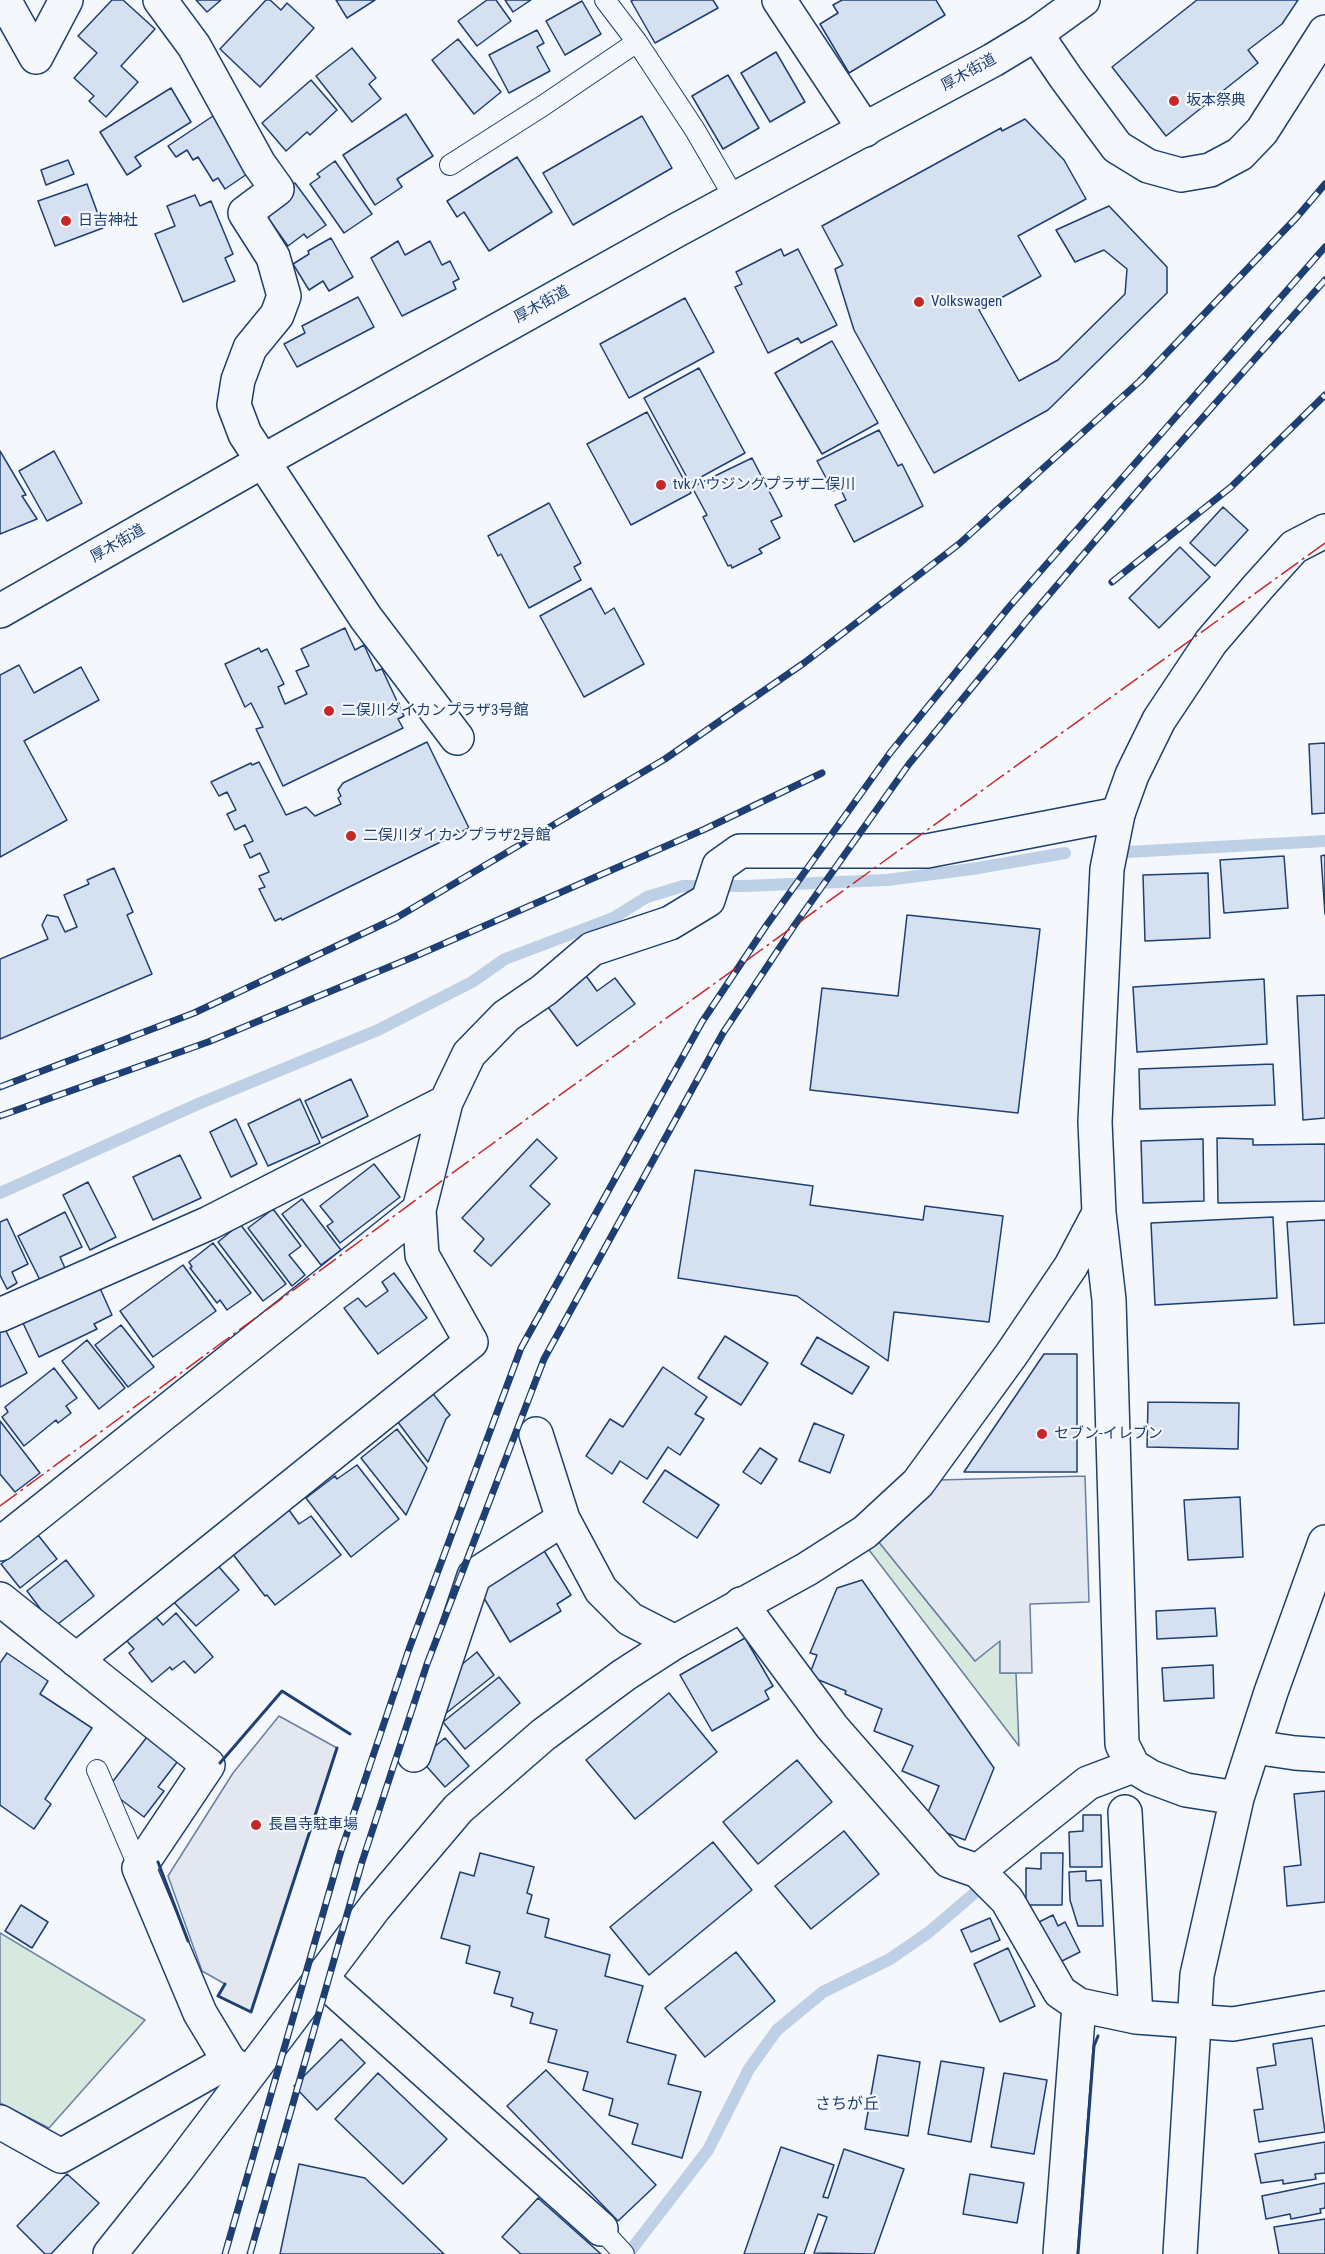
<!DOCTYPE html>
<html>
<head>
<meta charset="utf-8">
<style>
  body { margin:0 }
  canvas { display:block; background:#f4f7fb }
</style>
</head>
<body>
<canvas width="1325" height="2254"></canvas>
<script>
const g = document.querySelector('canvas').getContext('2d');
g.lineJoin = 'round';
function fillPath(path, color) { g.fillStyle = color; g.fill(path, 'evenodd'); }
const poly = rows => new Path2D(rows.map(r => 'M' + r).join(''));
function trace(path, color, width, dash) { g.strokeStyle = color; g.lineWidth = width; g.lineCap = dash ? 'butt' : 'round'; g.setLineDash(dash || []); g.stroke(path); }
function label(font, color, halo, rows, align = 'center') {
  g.font = font + ' "Roboto Condensed","Noto Sans JP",sans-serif'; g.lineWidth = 4.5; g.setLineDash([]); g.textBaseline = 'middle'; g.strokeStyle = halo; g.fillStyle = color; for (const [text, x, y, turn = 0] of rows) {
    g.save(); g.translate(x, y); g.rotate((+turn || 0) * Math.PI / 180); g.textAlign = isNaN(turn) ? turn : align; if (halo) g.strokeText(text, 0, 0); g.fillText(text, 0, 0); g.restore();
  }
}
const green = poly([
  [878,1541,975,1661,1000,1640,1000,1673,1016,1673,1019,1746,866,1546,878,1541],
  [0,1933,145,2020,49,2128,0,2103,0,1933]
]);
fillPath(green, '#d7e8df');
trace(green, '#687fa3', 1.5);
const parking = poly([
  [1085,1476,1089,1602,1030,1604,1032,1673,1000,1673,1000,1641,975,1661,878,1541,939,1480,1085,1476],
  [279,1716,337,1748,251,2012,218,1996,225,1984,202,1971,168,1876,233,1773,279,1716]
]);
fillPath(parking, '#e3e8f0');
trace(parking, '#687fa3', 1.5);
trace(poly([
  [1127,852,1325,841],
  [0,1193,198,1104,378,1030,472,982,505,959,613,918,647,897,683,886,745,886,887,880,972,869,1065,853],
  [628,2254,708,2150,749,2069,777,2030,823,1992,890,1959,929,1932,977,1891]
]), '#bed0e5', 12);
const building = poly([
  [112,0,123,0,155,29,121,66,138,82,106,117,89,101,94,96,74,78,97,53,78,36,112,0],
  [196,0,221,0,207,12,196,0],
  [266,0,270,0,281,10,287,3,314,28,260,87,220,49,266,0],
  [336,0,375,0,347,18,336,0],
  [487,0,496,0,511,21,477,46,458,21,487,0],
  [505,0,531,0,513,12,505,0],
  [634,0,713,0,718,8,655,43,631,1,634,0],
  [842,0,936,0,945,15,849,73,820,24,838,13,833,5,842,0],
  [1197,0,1298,0,1282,24,1248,50,1258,63,1166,136,1112,67,1197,0],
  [582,1,601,34,565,55,546,21,582,1],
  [537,30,544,43,537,47,550,71,509,93,489,55,537,30],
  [458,39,501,92,474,114,432,60,458,39],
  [352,48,376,78,369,84,381,99,352,122,316,76,352,48],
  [776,52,805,102,770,122,741,73,776,52],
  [728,75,759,128,723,149,692,96,728,75],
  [311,80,337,110,310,135,307,132,286,151,262,123,311,80],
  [171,88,191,122,135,157,141,166,127,175,100,132,171,88],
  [406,114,433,156,397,179,402,187,375,205,343,155,406,114],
  [213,116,250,172,225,189,218,178,213,181,198,157,193,160,187,150,176,157,168,146,213,116],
  [642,116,672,168,573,225,543,173,642,116],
  [1025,119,1064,160,1086,199,1018,236,1041,276,979,310,1019,381,1058,360,1125,294,1127,269,1104,250,1075,262,1056,230,1109,206,1167,267,1167,293,1048,410,934,473,854,330,835,269,843,265,822,226,1001,128,1002,131,1025,119],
  [517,157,552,212,489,251,464,212,457,217,447,201,517,157],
  [68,160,74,174,46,185,41,170,68,160],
  [335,161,372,214,344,233,310,184,320,177,317,174,335,161],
  [295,183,326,225,307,238,304,234,288,246,261,208,295,183],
  [87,184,103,228,55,246,38,201,87,184],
  [195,195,200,206,211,201,233,254,225,258,235,281,183,302,155,234,175,226,167,206,195,195],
  [331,238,353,277,329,291,323,281,309,290,293,264,309,254,308,251,331,238],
  [398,241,405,255,430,241,442,265,450,261,459,279,453,282,456,289,402,316,371,258,398,241],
  [781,249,784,256,798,249,837,325,801,343,798,338,768,353,735,287,742,284,736,272,781,249],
  [358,297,374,327,297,367,284,344,305,333,302,326,358,297],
  [685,298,714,352,629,398,600,344,685,298],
  [832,341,878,423,822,454,775,373,832,341],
  [699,368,745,453,690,483,644,398,699,368],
  [647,412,691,493,631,525,587,444,647,412],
  [879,430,898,466,902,464,923,506,854,542,835,505,846,500,840,488,833,491,817,461,879,430],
  [0,451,26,495,22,496,37,519,0,534,0,451],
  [54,451,82,503,47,521,19,471,54,451],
  [752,458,782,516,771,521,780,538,759,549,762,553,732,568,731,565,728,566,703,517,707,515,692,487,752,458],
  [549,503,581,563,574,567,581,580,529,608,501,554,498,556,488,536,549,503],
  [1223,507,1248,530,1215,566,1190,543,1223,507],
  [1180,547,1210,577,1159,628,1129,598,1180,547],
  [591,588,605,614,614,608,644,664,584,697,540,616,591,588],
  [345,628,355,650,364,645,376,671,382,669,404,716,398,719,403,728,283,786,256,729,263,727,251,703,245,707,225,664,259,648,261,652,267,649,284,684,278,687,285,704,307,694,296,671,309,666,301,649,345,628],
  [19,665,34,693,81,667,99,700,24,741,67,820,0,857,0,675,19,665],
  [427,742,469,828,282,920,281,918,275,921,259,889,265,887,259,876,269,872,260,853,250,858,244,845,253,841,245,825,235,830,227,814,236,810,227,792,219,796,211,782,251,763,252,765,259,762,286,815,306,807,315,816,341,804,338,798,341,796,338,790,343,783,427,742],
  [1325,743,1325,813,1312,814,1309,744,1325,743],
  [1325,855,1325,914,1321,856,1325,855],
  [1284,856,1288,908,1224,913,1220,860,1284,856],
  [114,868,133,912,127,915,152,974,0,1039,0,959,48,939,42,925,47,915,58,917,65,932,77,927,64,895,89,884,87,880,114,868],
  [1208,873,1210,938,1145,941,1143,875,1208,873],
  [907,915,1040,929,1018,1113,810,1090,822,988,898,996,907,915],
  [584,973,597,991,615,978,635,1004,577,1046,545,1003,584,973],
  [1264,979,1267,1044,1137,1052,1133,987,1264,979],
  [1325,995,1325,1118,1303,1120,1297,996,1325,995],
  [1273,1064,1275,1105,1140,1109,1139,1069,1273,1064],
  [351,1079,368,1116,322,1138,305,1101,351,1079],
  [300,1099,320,1143,268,1166,248,1124,300,1099],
  [236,1119,257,1164,231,1177,210,1132,236,1119],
  [1217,1138,1253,1139,1253,1145,1325,1144,1325,1201,1218,1203,1217,1138],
  [537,1139,557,1158,530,1186,550,1204,491,1266,474,1251,484,1239,462,1218,537,1139],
  [1203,1139,1204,1201,1143,1203,1141,1141,1203,1139],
  [180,1155,201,1198,153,1220,133,1177,180,1155],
  [374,1164,400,1197,340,1243,327,1226,333,1222,320,1206,374,1164],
  [695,1170,813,1186,810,1205,923,1220,925,1206,1003,1216,989,1322,894,1312,888,1361,797,1296,678,1278,695,1170],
  [88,1182,116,1237,90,1250,63,1195,88,1182],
  [302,1199,341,1250,321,1265,282,1214,302,1199],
  [273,1209,301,1246,289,1255,305,1275,292,1286,248,1228,273,1209],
  [65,1212,82,1247,60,1257,65,1268,40,1280,18,1236,65,1212],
  [1273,1217,1277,1298,1155,1305,1151,1223,1273,1217],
  [7,1219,28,1264,12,1272,17,1283,7,1289,0,1275,0,1222,7,1219],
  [1325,1220,1325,1323,1294,1325,1287,1222,1325,1220],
  [240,1224,286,1284,263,1301,218,1242,240,1224],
  [213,1243,251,1293,227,1310,220,1300,217,1303,190,1268,192,1267,189,1262,213,1243],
  [183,1265,216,1311,153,1357,120,1311,183,1265],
  [394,1273,427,1318,378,1354,344,1308,358,1298,366,1307,388,1291,382,1282,394,1273],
  [99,1286,112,1315,94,1324,97,1329,39,1357,22,1321,99,1286],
  [121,1325,154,1367,128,1387,95,1345,121,1325],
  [5,1329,27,1373,0,1387,0,1332,5,1329],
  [725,1336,768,1363,741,1405,698,1378,725,1336],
  [817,1337,869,1367,852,1394,801,1364,817,1337],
  [87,1340,125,1388,99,1409,62,1361,87,1340],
  [1044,1354,1077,1354,1077,1472,964,1472,1044,1354],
  [663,1367,707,1397,695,1414,704,1419,680,1455,668,1447,647,1479,620,1461,612,1474,586,1456,610,1419,623,1427,663,1367],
  [54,1368,77,1398,66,1406,71,1413,58,1423,56,1420,24,1446,2,1417,8,1412,5,1407,54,1368],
  [430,1390,450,1415,446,1419,428,1462,394,1417,430,1390],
  [1148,1402,1239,1403,1238,1449,1147,1447,1148,1402],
  [0,1421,40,1473,15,1492,0,1474,0,1421],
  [814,1423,844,1435,830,1473,799,1461,814,1423],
  [397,1429,427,1468,406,1515,361,1458,397,1429],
  [760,1448,777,1459,761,1484,743,1472,760,1448],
  [357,1465,399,1519,351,1557,306,1498,335,1476,337,1479,357,1465],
  [665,1470,719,1505,697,1538,643,1502,665,1470],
  [1240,1497,1243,1557,1188,1560,1184,1500,1240,1497],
  [289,1510,299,1524,311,1516,341,1555,275,1605,267,1595,265,1596,232,1553,289,1510],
  [38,1535,57,1559,20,1588,1,1564,38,1535],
  [543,1549,571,1595,557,1604,561,1611,510,1642,478,1588,543,1549],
  [66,1560,94,1596,54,1627,27,1591,66,1560],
  [213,1560,239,1590,196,1626,170,1598,213,1560],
  [862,1580,994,1768,965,1840,923,1824,939,1786,902,1771,913,1746,874,1731,882,1709,845,1694,846,1691,809,1676,817,1655,810,1653,837,1588,862,1580],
  [1215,1608,1217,1636,1157,1639,1156,1611,1215,1608],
  [176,1613,213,1657,195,1673,184,1661,172,1670,170,1667,152,1682,129,1653,134,1649,126,1640,155,1616,163,1625,176,1613],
  [745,1638,773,1686,765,1691,769,1699,712,1731,680,1675,745,1638],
  [477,1652,494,1675,435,1722,444,1679,477,1652],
  [7,1653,48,1681,40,1694,92,1728,45,1799,51,1804,34,1829,0,1805,0,1663,7,1653],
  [1213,1665,1214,1698,1164,1701,1162,1668,1213,1665],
  [499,1677,520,1703,465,1749,443,1722,499,1677],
  [669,1693,717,1752,635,1819,586,1760,669,1693],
  [150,1733,181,1757,158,1787,164,1791,144,1817,107,1789,150,1733],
  [445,1738,469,1766,445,1787,420,1759,445,1738],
  [797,1760,832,1802,758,1864,723,1822,797,1760],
  [1325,1791,1325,1902,1287,1906,1284,1867,1301,1865,1294,1794,1325,1791],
  [1083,1815,1101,1815,1102,1867,1070,1867,1069,1832,1083,1831,1083,1815],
  [844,1831,879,1874,811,1929,775,1886,844,1831],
  [713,1842,752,1890,649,1975,610,1927,713,1842],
  [480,1853,534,1867,527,1893,532,1895,527,1913,549,1919,545,1937,610,1955,605,1976,643,1986,627,2042,676,2055,668,2084,701,2092,682,2158,632,2144,638,2124,609,2115,613,2099,583,2090,588,2072,548,2062,557,2030,530,2023,533,2013,511,2006,513,1998,494,1993,500,1972,466,1963,470,1946,441,1938,460,1872,474,1876,480,1853],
  [1041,1853,1063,1853,1062,1905,1026,1905,1026,1868,1041,1869,1041,1853],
  [1086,1871,1086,1881,1101,1880,1103,1926,1078,1926,1070,1900,1069,1872,1086,1871],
  [21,1905,48,1922,32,1948,5,1931,21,1905],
  [1053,1915,1058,1926,1065,1922,1080,1952,1056,1964,1037,1923,1053,1915],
  [990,1918,1000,1940,971,1952,961,1930,990,1918],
  [1008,1948,1035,2006,1000,2022,974,1964,1008,1948],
  [736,1952,775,2001,705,2057,665,2008,736,1952],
  [1312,2038,1325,2132,1259,2142,1254,2110,1263,2109,1257,2068,1276,2065,1273,2044,1312,2038],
  [341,2039,365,2063,317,2110,294,2086,341,2039],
  [878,2055,920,2062,908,2136,865,2129,878,2055],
  [941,2061,984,2068,971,2142,928,2134,941,2061],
  [546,2070,656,2185,618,2221,507,2106,546,2070],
  [378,2073,447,2139,403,2184,335,2119,378,2073],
  [1004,2073,1047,2080,1034,2154,991,2147,1004,2073],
  [1325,2142,1325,2173,1315,2174,1316,2179,1283,2184,1283,2180,1261,2183,1255,2154,1325,2142],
  [781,2147,834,2165,823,2197,828,2198,844,2149,904,2169,874,2254,814,2253,827,2217,818,2214,804,2254,744,2254,781,2147],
  [299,2164,365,2178,444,2254,280,2254,299,2164],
  [67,2174,99,2203,51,2254,45,2254,17,2226,67,2174],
  [970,2174,1024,2183,1017,2223,963,2214,970,2174],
  [1325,2183,1325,2208,1320,2209,1321,2213,1291,2219,1290,2214,1266,2219,1262,2196,1325,2183],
  [538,2198,601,2254,521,2254,502,2237,538,2198],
  [1325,2219,1325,2254,1279,2254,1274,2227,1325,2219]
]);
fillPath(building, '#d5e0f0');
trace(building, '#1d3f73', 1.5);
const service = poly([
  [605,0,637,42,695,130,735,199],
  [450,165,544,105,637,42],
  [97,1770,139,1868],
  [601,2229,624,2254]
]);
const minor = poly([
  [4,0,36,57],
  [160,0,194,46,259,164,277,189,245,213,273,257,284,296,277,315,250,348,238,380,234,405,245,434,366,618,457,738],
  [779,0,865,130],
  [36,57,66,0],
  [0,1315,209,1223,446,1102],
  [536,1434,563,1519,601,1590,630,1619,675,1642],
  [0,1544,419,1210,446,1102,469,1054,506,1016,544,990,592,949,670,923,708,900,719,866,740,851,927,851,1118,814],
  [0,1599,208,1765,139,1868,200,2013,229,2061],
  [741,1604,832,1727,949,1861,978,1871,1007,1900,1060,1992,1079,2005],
  [76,1660,471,1342,422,1255,419,1210],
  [1254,1747,1295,1753,1325,1755],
  [414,1755,474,1576,563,1519],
  [1125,1812,1136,2017],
  [978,1871,1088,1783,1133,1766],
  [321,1978,601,2229],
  [0,2122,61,2156,229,2061,246,2074],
  [1060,2254,1079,2005,1136,2017,1233,2024,1325,2008]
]);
const tertiary = poly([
  [1036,34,1066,78,1117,147,1148,166,1181,175,1210,170,1240,154,1262,131,1325,32],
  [1237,1798,1186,1790,1151,1777,1133,1766,1122,1744,1109,1300,1099,1213,1095,1122,1107,869,1118,814,1132,775,1159,720,1211,642,1258,587,1294,547,1325,531],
  [110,2254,176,2171,375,1907,458,1809,543,1735,624,1675,675,1642,807,1569,865,1532,918,1483,1011,1355,1071,1266,1099,1213],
  [1180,2254,1197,1975,1237,1798,1271,1692,1325,1542]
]);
const primary = poly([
  [0,611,263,461,677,230,993,60,1036,34,1083,0]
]);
trace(service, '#1d3f73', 22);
trace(minor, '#1d3f73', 36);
trace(tertiary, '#1d3f73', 36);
trace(primary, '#1d3f73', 36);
trace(service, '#f4f7fb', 20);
trace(minor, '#f4f7fb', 33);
trace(tertiary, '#f4f7fb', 33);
trace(primary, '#f4f7fb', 33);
const rail = poly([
  [1112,582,1231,487,1325,395],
  [0,1087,194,1013,396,918,665,759,804,663,959,544,1140,381,1297,217,1325,184],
  [0,1116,208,1042,418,955,705,829,822,773],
  [225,2254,341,1851,409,1649,521,1348,702,1022,766,926,890,753,1009,607,1325,247],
  [250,2254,362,1862,427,1664,544,1359,723,1033,794,926,909,764,1029,618,1149,478,1325,280]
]);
trace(rail, '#1d3f73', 7);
trace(rail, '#f4f7fb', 4.5, [14]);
trace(poly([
  [220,1763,282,1691,350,1734],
  [158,1862,188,1941],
  [225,1984,218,1996,251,2012,337,1748],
  [1078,2254,1094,2046,1098,2036]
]), '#1d3f73', 3);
trace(poly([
  [0,1506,481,1152,1325,543]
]), '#c62828', 1.5, [21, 4.5, 3, 4.5]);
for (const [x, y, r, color] of [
  [1174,101,6,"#c62828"],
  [66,221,6,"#c62828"],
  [919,302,6,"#c62828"],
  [661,485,6,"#c62828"],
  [329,711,6,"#c62828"],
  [351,836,6,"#c62828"],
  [1042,1434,6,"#c62828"],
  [256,1825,6,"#c62828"]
]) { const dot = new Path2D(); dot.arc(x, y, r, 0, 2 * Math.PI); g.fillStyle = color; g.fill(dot); trace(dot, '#f4f7fb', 2); }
label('15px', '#1d3f73', '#f4f7fb', [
  ["厚木街道",969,73,-29],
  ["厚木街道",542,305,-29],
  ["厚木街道",118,544,-30]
]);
label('15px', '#1d3f73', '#f4f7fb', [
  ["坂本祭典",1186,101],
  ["日吉神社",78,221],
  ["Volkswagen",931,302],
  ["tvkハウジングプラザ二俣川",673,485],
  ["二俣川ダイカンプラザ3号館",341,711],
  ["二俣川ダイカンプラザ2号館",363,836],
  ["セブン-イレブン",1054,1434],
  ["長昌寺駐車場",268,1825]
], 'left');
label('16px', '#1d3f73', '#f4f7fb', [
  ["さちが丘",847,2105]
]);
</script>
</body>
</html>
